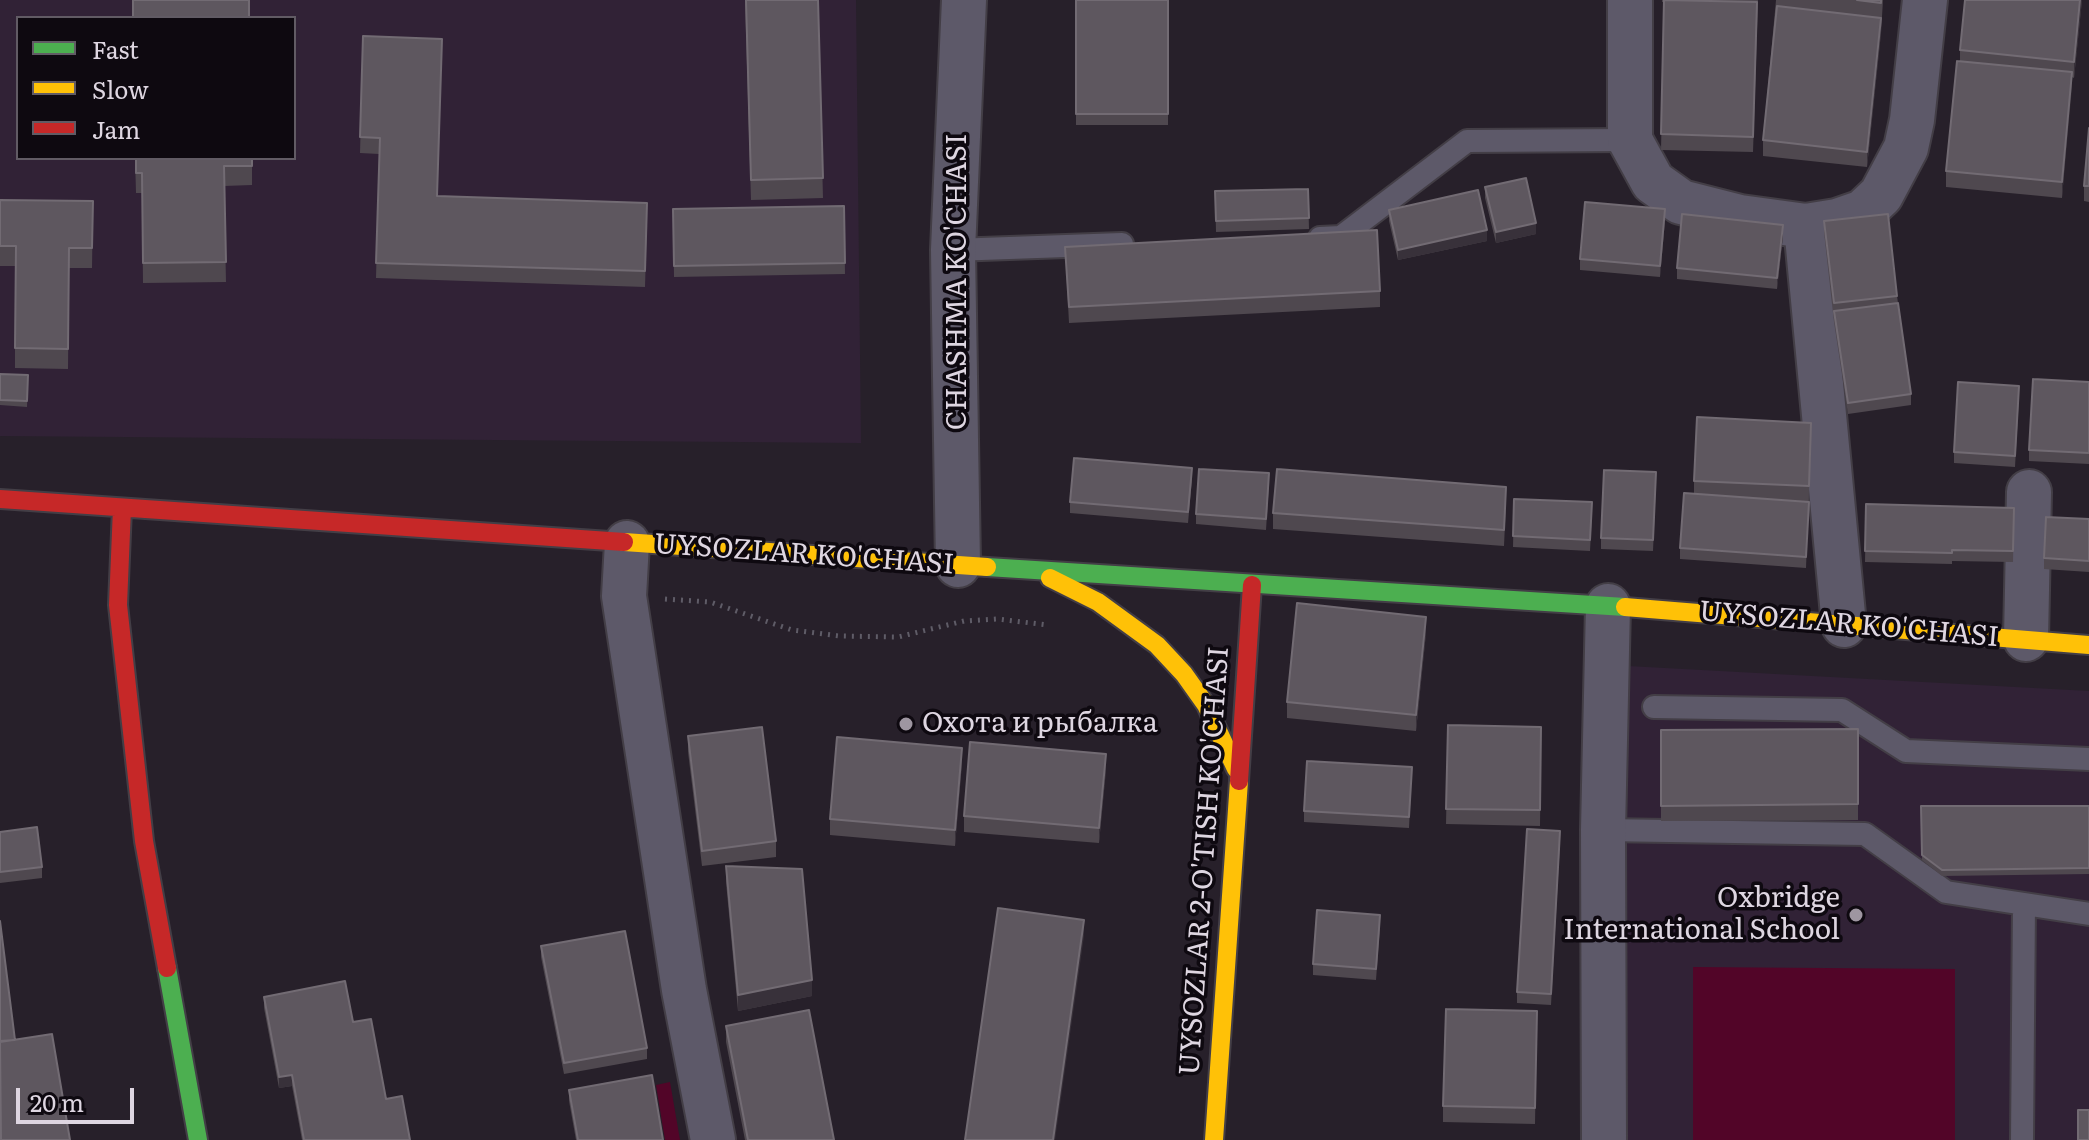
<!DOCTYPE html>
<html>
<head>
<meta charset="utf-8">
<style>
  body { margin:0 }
  #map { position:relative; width:2089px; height:1140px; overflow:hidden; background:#27202a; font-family:Literata,serif }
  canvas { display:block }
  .legend { position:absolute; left:16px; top:16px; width:280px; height:144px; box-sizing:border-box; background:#0e0910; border:2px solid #615b64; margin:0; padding:10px 14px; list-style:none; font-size:24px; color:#ded6e1 }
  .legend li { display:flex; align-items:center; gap:16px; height:40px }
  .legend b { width:40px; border:2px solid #615b64 }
  .scale { position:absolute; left:16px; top:1088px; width:118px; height:36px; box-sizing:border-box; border:4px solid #ded6e1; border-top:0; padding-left:10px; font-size:24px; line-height:28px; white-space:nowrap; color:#ded6e1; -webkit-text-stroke:6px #0e0910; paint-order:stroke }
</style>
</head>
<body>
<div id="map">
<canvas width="2089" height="1140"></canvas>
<ul class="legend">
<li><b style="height:10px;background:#4caf50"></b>Fast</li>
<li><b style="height:10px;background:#ffc107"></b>Slow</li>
<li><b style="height:10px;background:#c62828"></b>Jam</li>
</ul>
<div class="scale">20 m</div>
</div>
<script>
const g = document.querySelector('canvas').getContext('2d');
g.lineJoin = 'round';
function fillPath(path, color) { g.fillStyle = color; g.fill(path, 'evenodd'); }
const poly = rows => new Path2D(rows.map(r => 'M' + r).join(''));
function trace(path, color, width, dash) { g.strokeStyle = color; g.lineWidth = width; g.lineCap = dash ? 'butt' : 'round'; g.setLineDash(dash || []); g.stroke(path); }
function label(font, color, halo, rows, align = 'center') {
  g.font = font + ' Literata,serif'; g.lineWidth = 7; g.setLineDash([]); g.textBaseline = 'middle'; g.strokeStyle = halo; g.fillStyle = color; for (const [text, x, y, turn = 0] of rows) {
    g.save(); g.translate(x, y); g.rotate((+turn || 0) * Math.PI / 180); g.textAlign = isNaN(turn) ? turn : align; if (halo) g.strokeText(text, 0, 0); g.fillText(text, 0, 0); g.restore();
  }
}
fillPath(poly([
  [0,0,856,0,861,443,0,436],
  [18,18,294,18,294,158,18,158],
  [1628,666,2089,691,2089,1140,1618,1140]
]), '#312236');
fillPath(poly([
  [1693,967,1955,969,1955,1140,1693,1140],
  [670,1082,680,1140,665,1140,656,1085]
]), '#520528');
const lane = poly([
  [1320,238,1341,237,1467,141,1630,140],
  [953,250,1122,244],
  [1654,707,1842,710,1906,751,2089,759],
  [1603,830,1865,834,1946,892,2089,914],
  [2022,1140,2024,904]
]);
const street = poly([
  [1630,0,1630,140,1653,182,1681,202,1740,217,1806,226,1837,221,1863,212,1881,195,1906,148,1912,120,1925,0],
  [1806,226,1844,625],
  [627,543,624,596,684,990,713,1140],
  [958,565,953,250,964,0],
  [2026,639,2029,492],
  [1604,1140,1603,830,1608,606]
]);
const fast = poly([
  [987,567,1625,607],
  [167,968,198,1140]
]);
const slow = poly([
  [624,542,987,567],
  [1050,578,1098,602,1157,645,1184,674,1206,705,1236,769],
  [1625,607,2089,645],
  [1214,1140,1239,781]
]);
const jam = poly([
  [0,499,624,542],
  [122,508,118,605,144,841,167,968],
  [1239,781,1252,585]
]);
trace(lane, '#433e46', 26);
trace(street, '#433e46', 48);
trace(fast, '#433e46', 22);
trace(slow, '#433e46', 22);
trace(jam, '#433e46', 22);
trace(poly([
  [665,599,710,602,792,630,839,636,898,637,964,621,997,619,1048,625]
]), '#5f5c67', 5, [2, 6]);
trace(lane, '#5d5969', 22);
trace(street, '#5d5969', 44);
trace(fast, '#4caf50', 18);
trace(slow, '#ffc107', 18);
trace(jam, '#c62828', 18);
fillPath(poly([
  [745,0,818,0,823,198,751,200],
  [1076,0,1168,0,1168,125,1076,125],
  [1662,0,1758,0,1753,152,1661,150,1664,2,1662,2],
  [1776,0,1883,0,1881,33,1867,167,1763,156,1763,140],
  [2082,0,2074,78,2072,77,2062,198,1946,187,1946,171,1960,62,1960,50],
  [363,36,438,196,647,219,645,287,376,278,379,154,360,153],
  [2089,128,2089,202,2084,201,2084,186],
  [135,158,252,158,252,185,224,186,226,282,143,283,142,193,136,193],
  [1485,187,1536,234,1496,243,1485,198],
  [1308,189,1309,229,1216,232,1215,191],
  [0,200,93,201,92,268,69,268,68,369,15,368,15,266,0,266],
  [844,206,845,274,674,277,673,209],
  [1389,210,1487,241,1398,260,1389,221],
  [1665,220,1660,277,1580,270,1580,259],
  [1824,221,1897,296,1911,394,1911,405,1848,414,1834,322,1824,232],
  [1783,236,1777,289,1677,279,1677,268],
  [1065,247,1380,291,1380,307,1069,323],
  [0,374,28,375,27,407,0,405],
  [2089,382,2089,464,2029,461,2029,450],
  [2019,397,2015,467,1954,463,1954,452],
  [1811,438,1806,568,1680,559,1680,548,1694,494,1694,481],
  [1192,479,1188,523,1070,513,1070,502],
  [1656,483,1653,551,1601,549,1601,538],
  [1269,484,1266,530,1196,524,1196,514],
  [1514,499,1592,513,1590,551,1513,547],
  [1506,502,1504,546,1273,529,1273,513],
  [1866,504,2014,508,2013,562,1952,561,1952,564,1865,562],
  [2089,519,2089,572,2044,569,2044,558],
  [1426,633,1416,731,1287,718,1287,702],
  [1448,725,1541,727,1540,826,1446,824],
  [1858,729,1858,820,1661,821,1661,730],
  [688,736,776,841,776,857,702,866,688,752],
  [962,763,955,846,830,835,830,819],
  [1412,767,1409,828,1304,822,1304,811],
  [1106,770,1099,843,964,832,964,816],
  [1921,806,2089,806,2089,874,1942,876,1922,860],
  [0,832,42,867,42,878,0,883],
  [1560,842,1551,1005,1517,1003,1517,992],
  [726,866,812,996,738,1011,726,882],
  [1380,926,1376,980,1313,975,1313,964],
  [541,946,647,1048,647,1059,564,1074,541,957],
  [264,997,353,1022,386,1099,410,1140,302,1140,292,1086,279,1088,264,1008],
  [1537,1011,1535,1124,1443,1122,1443,1106],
  [726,1026,834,1140,745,1140,726,1042],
  [569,1090,663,1140,576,1140,569,1101]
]), '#4f484f');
fillPath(poly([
  [2080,0,2082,0,2074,78,2074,62],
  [1881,18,1881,33,1867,167,1867,152],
  [2072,72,2072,88,2062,198,2062,182],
  [1665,209,1665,220,1660,277,1660,266],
  [1536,223,1536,234,1496,243,1496,232],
  [1783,225,1783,236,1777,289,1777,278],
  [1487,230,1487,241,1398,260,1398,250],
  [1426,617,1426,633,1416,731,1416,715],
  [962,748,962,763,955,846,955,830],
  [1106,754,1106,770,1099,843,1099,828],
  [1084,920,1084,936,1055,1140,1053,1140],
  [812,980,812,996,738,1011,738,995],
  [292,1075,292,1086,279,1088,279,1077]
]), '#38313a');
const building = poly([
  [133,0,249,0,249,18,133,18,133,0],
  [746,0,818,0,823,178,751,180,746,0],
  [1076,0,1168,0,1168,114,1076,114,1076,0],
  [1664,0,1757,2,1753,137,1661,134,1664,0],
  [1857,0,1881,0,1881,3,1857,0],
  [1965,0,2080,0,2074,62,1960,50,1965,0],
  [1777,6,1881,18,1867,152,1763,140,1777,6],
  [363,36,442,39,437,196,647,203,645,271,376,263,380,138,360,137,363,36],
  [1957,61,2072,72,2062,182,1946,171,1957,61],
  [2089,128,2089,186,2084,186,2089,128],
  [136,158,252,158,252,166,224,166,226,262,143,263,142,173,136,173,136,158],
  [1526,178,1536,223,1496,232,1485,187,1526,178],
  [1308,189,1309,218,1216,221,1215,191,1308,189],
  [1478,190,1487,230,1398,250,1389,210,1478,190],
  [0,200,93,201,92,248,69,248,68,349,15,348,16,246,0,246,0,200],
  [1585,202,1665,209,1660,266,1580,259,1585,202],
  [844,206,845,263,674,266,673,209,844,206],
  [1682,214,1783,225,1777,278,1677,268,1682,214],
  [1888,214,1897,296,1834,303,1824,221,1888,214],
  [1377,230,1380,291,1069,307,1065,247,1377,230],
  [1898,303,1911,394,1848,403,1834,311,1898,303],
  [0,374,28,375,27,401,0,400,0,374],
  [2033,379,2089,382,2089,453,2029,450,2033,379],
  [1958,382,2019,386,2015,456,1954,452,1958,382],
  [1697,417,1811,423,1809,486,1694,481,1697,417],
  [1074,458,1192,468,1188,512,1070,502,1074,458],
  [1199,469,1269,473,1266,519,1196,514,1199,469],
  [1277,469,1506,487,1504,530,1273,513,1277,469],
  [1604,470,1656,472,1653,540,1601,538,1604,470],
  [1684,493,1809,502,1806,557,1680,548,1684,493],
  [1514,499,1592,502,1590,540,1513,536,1514,499],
  [1866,504,2014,508,2013,551,1952,550,1952,553,1865,551,1866,504],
  [2046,517,2089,519,2089,561,2044,558,2046,517],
  [1297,603,1426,617,1416,715,1287,702,1297,603],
  [1448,725,1541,727,1540,810,1446,809,1448,725],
  [762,727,776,841,702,851,688,736,762,727],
  [1858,729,1858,804,1661,806,1661,730,1858,729],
  [837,737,962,748,955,830,830,819,837,737],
  [970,742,1106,754,1099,828,964,816,970,742],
  [1307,761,1412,767,1409,817,1304,811,1307,761],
  [1921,806,2089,806,2089,868,1942,870,1922,855,1921,806],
  [37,827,42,867,0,872,0,832,37,827],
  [1527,829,1560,831,1551,994,1517,992,1527,829],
  [726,866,802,869,812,980,738,995,726,866],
  [998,908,1084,920,1053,1140,965,1140,998,908],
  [1317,910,1380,915,1376,969,1313,964,1317,910],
  [0,921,15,1040,0,1041,0,921],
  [625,931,647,1048,564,1063,541,946,625,931],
  [345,981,353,1022,371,1019,386,1099,402,1096,410,1140,304,1140,292,1075,279,1077,264,997,345,981],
  [1446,1009,1537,1011,1535,1108,1443,1106,1446,1009],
  [809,1010,834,1140,748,1140,726,1026,809,1010],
  [52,1034,70,1140,1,1140,0,1042,52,1034],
  [652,1075,663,1140,578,1140,569,1090,652,1075],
  [2078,1110,2089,1110,2089,1140,2078,1140,2078,1110]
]);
fillPath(building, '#5e575f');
trace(building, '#726b73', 2);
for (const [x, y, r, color] of [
  [906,724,8,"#9e96a1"],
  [1856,915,8,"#9e96a1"]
]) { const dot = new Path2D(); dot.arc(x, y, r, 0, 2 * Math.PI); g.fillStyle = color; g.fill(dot); trace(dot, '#0e0910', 3); }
label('28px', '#ded6e1', '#0e0910', [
  ["CHASHMA KO'CHASI",958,282,-90],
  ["UYSOZLAR KO'CHASI",804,555,4],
  ["UYSOZLAR KO'CHASI",1849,625,5],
  ["UYSOZLAR 2-O'TISH KO'CHASI",1205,861,-86]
]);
label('28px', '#ded6e1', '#0e0910', [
  ["Охота и рыбалка",922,724],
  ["Oxbridge",1840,899,"right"],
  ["International School",1840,931,"right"]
], 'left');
</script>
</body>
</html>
